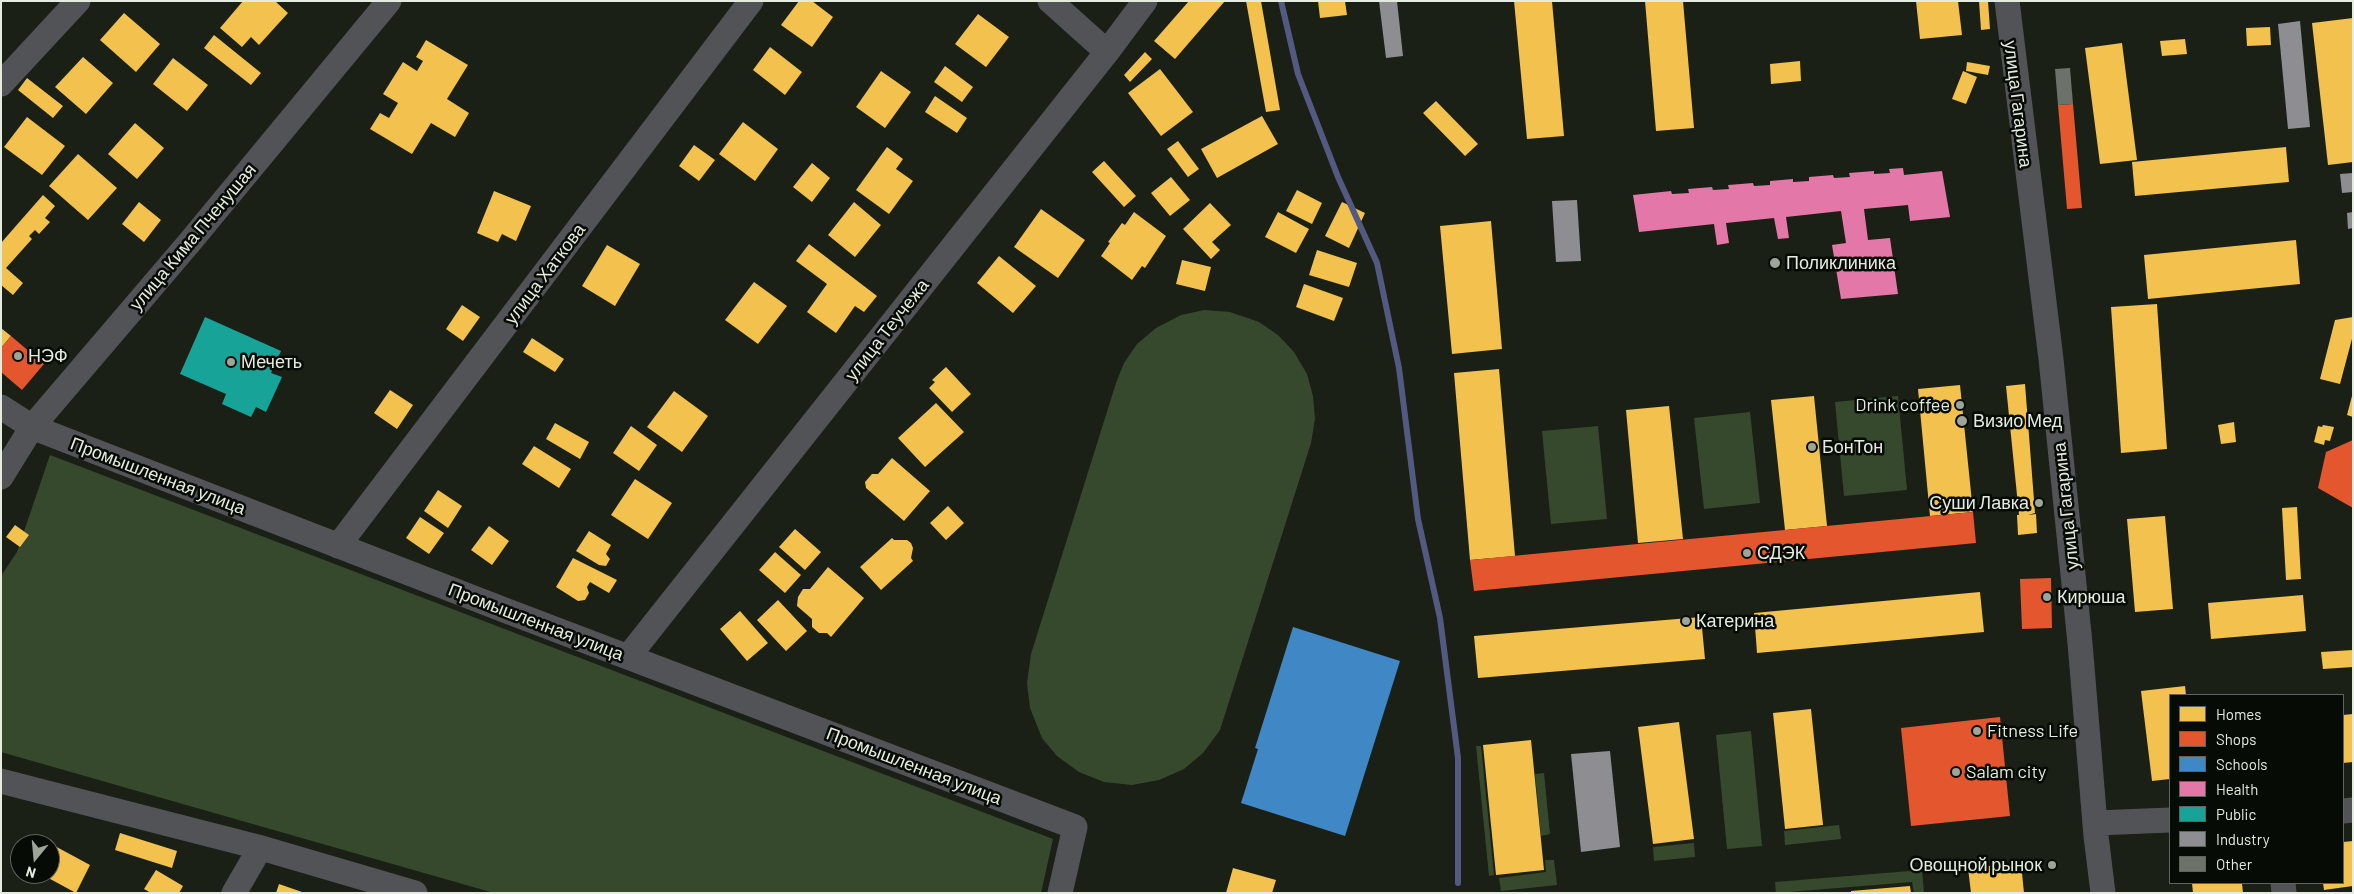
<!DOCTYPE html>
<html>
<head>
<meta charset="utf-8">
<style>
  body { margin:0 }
  #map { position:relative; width:2354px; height:894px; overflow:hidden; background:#1a2015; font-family:Barlow,sans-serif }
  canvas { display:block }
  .frame { position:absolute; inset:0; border:2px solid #e4ebdf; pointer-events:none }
  .legend { position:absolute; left:2169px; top:694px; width:175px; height:190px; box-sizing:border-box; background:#070b05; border:1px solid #5f655c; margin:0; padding:6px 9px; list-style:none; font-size:15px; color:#e4ebdf }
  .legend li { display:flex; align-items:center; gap:10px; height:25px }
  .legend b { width:25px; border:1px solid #5f655c }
  .north { position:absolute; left:10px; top:834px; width:50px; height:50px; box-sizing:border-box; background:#070b05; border:1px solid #5f655c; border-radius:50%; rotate:197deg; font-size:14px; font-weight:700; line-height:20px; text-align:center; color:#e4ebdf }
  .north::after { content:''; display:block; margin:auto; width:18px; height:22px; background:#9da498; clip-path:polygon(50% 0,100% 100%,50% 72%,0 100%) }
</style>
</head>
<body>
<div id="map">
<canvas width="2354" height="894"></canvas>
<div class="frame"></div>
<ul class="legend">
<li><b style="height:14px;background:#f2c14e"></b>Homes</li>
<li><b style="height:14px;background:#e4572e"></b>Shops</li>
<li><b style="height:14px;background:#3f88c5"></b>Schools</li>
<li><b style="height:14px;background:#e377a8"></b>Health</li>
<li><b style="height:14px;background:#17a398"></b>Public</li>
<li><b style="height:14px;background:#8d8d92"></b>Industry</li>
<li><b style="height:14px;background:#6c7269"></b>Other</li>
</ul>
<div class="north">N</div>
</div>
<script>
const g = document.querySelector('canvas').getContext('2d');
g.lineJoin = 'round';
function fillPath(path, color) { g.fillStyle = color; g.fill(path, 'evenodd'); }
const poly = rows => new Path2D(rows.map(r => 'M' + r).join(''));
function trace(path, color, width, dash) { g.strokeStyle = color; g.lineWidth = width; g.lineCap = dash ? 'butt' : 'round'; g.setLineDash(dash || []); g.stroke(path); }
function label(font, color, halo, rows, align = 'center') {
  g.font = font + ' Barlow,sans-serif'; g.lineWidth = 5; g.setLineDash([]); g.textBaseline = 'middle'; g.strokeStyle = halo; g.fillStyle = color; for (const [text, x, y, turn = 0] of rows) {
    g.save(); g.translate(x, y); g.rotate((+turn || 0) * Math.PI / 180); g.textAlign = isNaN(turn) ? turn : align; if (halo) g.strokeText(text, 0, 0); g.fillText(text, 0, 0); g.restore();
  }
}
fillPath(poly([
  [1204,310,1230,312,1259,322,1278,335,1294,352,1307,374,1313,396,1315,419,1311,443,1220,730,1203,753,1184,769,1159,780,1132,785,1104,782,1079,772,1057,756,1042,738,1030,708,1027,683,1031,654,1116,383,1124,363,1137,344,1156,328,1181,315],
  [1898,396,1907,490,1844,496,1835,402],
  [1750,412,1760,503,1704,509,1694,418],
  [1598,426,1607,519,1551,524,1542,431],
  [50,455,1053,839,1041,893,494,893,1,752,1,576,17,552],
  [1751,731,1762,846,1727,849,1716,735],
  [1476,746,1481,746,1494,875,1489,876],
  [1544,773,1550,834,1541,836,1535,774],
  [1839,825,1841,839,1785,845,1784,831],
  [1694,843,1695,857,1654,861,1653,847],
  [1545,860,1554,860,1557,885,1501,891,1499,878,1546,872],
  [1922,870,1924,893,1914,893,1912,882,1776,893,1775,882]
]), '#37492c');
fillPath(poly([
  [243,1,275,1,288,13,259,45,251,37,242,47,220,28],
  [799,1,812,1,833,17,812,47,781,25],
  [1189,1,1225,1,1175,59,1154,41],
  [1246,1,1261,1,1280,110,1266,112],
  [1318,1,1345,1,1347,15,1320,18],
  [1514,1,1552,1,1564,136,1527,139],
  [1645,1,1683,1,1694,128,1656,131],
  [1916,1,1958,1,1962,35,1920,39],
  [1979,1,1988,1,1990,29,1981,30],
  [124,13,160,44,136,72,100,40],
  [978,14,1009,37,986,67,955,44],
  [2353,18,2353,162,2328,165,2312,23],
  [2270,27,2271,45,2247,46,2246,28],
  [214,35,261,73,251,85,204,48],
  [2185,39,2187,54,2162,56,2160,41],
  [426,40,468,65,447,99,469,113,455,137,431,123,412,154,370,129,380,113,389,118,398,103,383,94,403,62,417,71,423,61,416,57],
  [2122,43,2137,160,2100,164,2085,48],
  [770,47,802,72,785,95,753,70],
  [1145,52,1152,59,1130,82,1124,75],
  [83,57,113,83,86,114,55,87],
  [173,58,208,85,187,111,153,84],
  [1800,61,1801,81,1771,84,1770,64],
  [1967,62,1990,66,1988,75,1966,71],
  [945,66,973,87,962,102,934,82],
  [1160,69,1193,112,1161,136,1128,93],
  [881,71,911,92,885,128,856,107],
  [1963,71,1977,77,1966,104,1952,99],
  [27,78,63,106,53,118,18,90],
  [935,96,967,118,957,133,925,112],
  [1436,101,1478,144,1465,156,1423,113],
  [1262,116,1278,144,1217,178,1201,149],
  [27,117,65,146,42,175,4,147],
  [743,122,778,149,755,181,719,154],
  [135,123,164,148,137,179,108,154],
  [1178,141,1199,169,1188,177,1167,149],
  [694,145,715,160,699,181,679,166],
  [887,147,903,159,896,169,913,181,889,214,856,190],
  [2286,147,2289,182,2135,196,2132,162],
  [78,154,117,188,88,220,49,186],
  [1104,161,1136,196,1124,207,1092,172],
  [812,163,830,178,812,202,793,187],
  [1171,177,1190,200,1170,216,1151,193],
  [1297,190,1322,203,1312,224,1286,211],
  [494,191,531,206,516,241,502,234,498,242,477,233],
  [43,195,55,206,45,218,50,222,39,234,35,230,29,236,32,239,6,268,23,283,13,295,1,285,1,243],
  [139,202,161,220,144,242,122,224],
  [854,202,881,225,855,257,828,235],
  [1342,202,1365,213,1349,248,1325,236],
  [1210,203,1231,225,1212,242,1220,250,1211,259,1183,229],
  [1041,209,1085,240,1058,278,1014,247],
  [1134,212,1166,236,1145,268,1142,266,1132,280,1101,256,1110,243,1108,242,1122,223,1125,225],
  [1278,212,1309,229,1296,253,1265,237],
  [1491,221,1502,349,1452,354,1440,226],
  [2296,240,2300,284,2148,299,2144,255],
  [809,244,877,296,864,312,855,306,836,333,807,312,827,284,796,261],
  [607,245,640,264,615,306,582,286],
  [1317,250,1357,263,1349,287,1309,275],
  [999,256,1036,286,1013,313,977,283],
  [1182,260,1211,267,1205,291,1176,284],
  [754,282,787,306,758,344,725,320],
  [1304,284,1343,298,1334,321,1296,307],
  [2157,304,2167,449,2121,453,2111,307],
  [462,305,480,317,463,341,446,329],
  [2353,317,2353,335,2340,384,2320,379,2335,320],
  [1,328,11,336,1,348],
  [532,338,564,359,555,372,523,352],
  [946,367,971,394,952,412,929,388,935,382,932,380],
  [1499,369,1515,556,1470,560,1454,373],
  [2025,384,2035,513,2028,515,2036,514,2037,533,2018,535,2017,515,2019,515,2006,386],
  [1960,385,1973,512,1930,516,1918,389],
  [390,390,413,405,397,429,374,413],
  [674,391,708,416,682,452,647,427],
  [1814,396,1827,526,1785,530,1771,400],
  [2352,396,2353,396,2353,417,2347,415],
  [936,403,964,432,925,467,898,438],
  [1669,406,1683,539,1638,543,1626,410],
  [2234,422,2236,442,2221,444,2218,425],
  [555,423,589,442,580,459,546,439],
  [2323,425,2334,427,2330,441,2325,440,2324,445,2314,442,2318,426,2322,427],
  [631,426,657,445,639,471,613,453],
  [534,446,571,469,559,488,522,464],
  [892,458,930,491,904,521,866,488,865,482,872,474,878,474],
  [635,479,672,503,648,539,611,515],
  [438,490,462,506,448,528,424,511],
  [948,506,964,523,946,540,930,523],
  [2297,507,2301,579,2286,580,2282,508],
  [2165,516,2173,609,2135,612,2127,519],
  [420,517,444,533,429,554,406,538],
  [15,525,29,535,20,547,6,537],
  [489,526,509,541,492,565,471,550],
  [795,529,821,552,805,570,779,547],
  [589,531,611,545,606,554,610,559,606,566,599,565,576,551],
  [892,538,894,540,907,540,911,543,913,548,911,558,913,561,881,590,860,567],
  [775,552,801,575,785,593,759,570],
  [573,558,617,580,609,593,590,582,587,587,589,593,585,600,578,601,556,587],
  [828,567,864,598,831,637,827,633,819,633,812,627,812,619,797,606,798,597,803,589,810,589],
  [1980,592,1984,632,1757,653,1754,613],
  [2303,595,2306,631,2211,639,2208,603],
  [778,600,807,631,786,651,757,620],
  [740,611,768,643,747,661,720,629],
  [1701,617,1705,659,1478,678,1474,636],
  [2353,650,2353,667,2323,669,2321,652],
  [2185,686,2186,695,2170,695,2170,779,2152,781,2141,691],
  [1811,709,1823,825,1785,829,1773,713],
  [2353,714,2353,762,2343,763,2343,715],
  [1679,722,1694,839,1653,844,1638,727],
  [1531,740,1544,870,1496,875,1483,745],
  [120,833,177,851,172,868,115,850],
  [2353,841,2353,886,2324,890,2323,883,2343,883,2343,842],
  [53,845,90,865,76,893,41,874,50,874,50,850],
  [2021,863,2024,893,1971,893,1968,868],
  [1233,868,1276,880,1272,893,1226,893],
  [156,870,183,886,179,893,151,893,144,889],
  [2192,883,2242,883,2243,893,2193,893],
  [279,884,302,892,302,893,276,893],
  [1910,886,1911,893,1851,893,1851,891]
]), '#f2c14e');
fillPath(poly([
  [2073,104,2082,208,2067,209,2058,105],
  [11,336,44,364,22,390,1,372,1,348],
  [2353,440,2353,508,2318,488,2326,452],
  [1973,512,1976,543,1474,591,1470,560],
  [2051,578,2052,628,2022,629,2020,579],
  [2000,717,2010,816,1911,826,1901,728]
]), '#e4572e');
fillPath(poly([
  [1293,627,1400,661,1345,836,1241,803,1258,749,1255,748]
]), '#3f88c5');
fillPath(poly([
  [1903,168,1904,175,1942,171,1950,217,1910,221,1908,205,1864,209,1868,240,1890,238,1898,294,1841,299,1832,245,1846,243,1841,211,1786,217,1789,238,1778,239,1774,218,1726,223,1729,243,1717,245,1714,224,1639,232,1633,195,1671,191,1672,194,1689,193,1688,189,1712,187,1713,190,1729,189,1728,185,1753,183,1754,186,1770,185,1770,181,1793,179,1793,182,1809,181,1809,177,1833,175,1834,178,1850,177,1849,173,1874,171,1874,174,1890,173,1889,169]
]), '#e377a8');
fillPath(poly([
  [205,317,281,351,271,373,282,377,266,412,256,407,251,417,222,404,226,394,180,374]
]), '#17a398');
fillPath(poly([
  [1379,1,1397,1,1403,56,1386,58],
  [2300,21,2310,127,2288,129,2278,24],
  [2353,173,2353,192,2342,193,2340,174],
  [1577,200,1581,261,1556,262,1552,201],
  [2353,212,2353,228,2348,229,2347,213],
  [1610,751,1620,847,1581,852,1571,754]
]), '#8d8d92');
trace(poly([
  [1281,1,1298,74,1338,177,1377,263,1399,368,1418,519,1440,618,1458,758,1458,883]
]), '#535a82', 6);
fillPath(poly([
  [2070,68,2073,104,2058,105,2055,69]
]), '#6c7269');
trace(poly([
  [1050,1,1107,52],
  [2007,1,2051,359,2080,643,2096,836,2103,893],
  [1,84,78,1],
  [1,407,32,427,507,611,1075,827,1060,893],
  [1,477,32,427,189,243,389,1],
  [338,546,751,1],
  [628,657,1107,52,1145,1],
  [1,781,258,847,415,893],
  [2343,811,2353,810],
  [2096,823,2170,820],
  [2283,883,2284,893],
  [234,893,260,848]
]), '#515357', 25);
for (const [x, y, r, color] of [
  [1775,263,6,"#9da498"],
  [18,356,5,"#9da498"],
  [231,362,5,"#9da498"],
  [1960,405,5,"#9da498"],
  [1962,421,6,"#9da498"],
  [1812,447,5,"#9da498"],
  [2039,503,5,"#9da498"],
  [1747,553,5,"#9da498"],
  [2047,597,5,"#9da498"],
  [1686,621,5,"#9da498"],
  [1977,731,5,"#9da498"],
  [1956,772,5,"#9da498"],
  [2052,865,5,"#9da498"]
]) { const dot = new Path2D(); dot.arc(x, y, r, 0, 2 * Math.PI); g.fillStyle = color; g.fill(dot); trace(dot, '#070b05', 2); }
label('18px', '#e4ebdf', '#070b05', [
  ["улица Гагарина",2018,104,83],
  ["улица Кима Пченушая",193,237,-50],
  ["улица Хаткова",545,274,-53],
  ["улица Теучежа",887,330,-52],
  ["Промышленная улица",158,476,21],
  ["улица Гагарина",2066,506,-96],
  ["Промышленная улица",536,622,21],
  ["Промышленная улица",914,766,21]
]);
label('18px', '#e4ebdf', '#070b05', [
  ["Поликлиника",1786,263],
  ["НЭФ",28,356],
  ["Мечеть",241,362],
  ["Drink coffee",1950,405,"right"],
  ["Визио Мед",1973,421],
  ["БонТон",1822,447],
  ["Суши Лавка",2029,503,"right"],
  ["СДЭК",1757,553],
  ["Кирюша",2057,597],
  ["Катерина",1696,621],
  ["Fitness Life",1987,731],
  ["Salam city",1966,772],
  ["Овощной рынок",2042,865,"right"]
], 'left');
</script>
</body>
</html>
